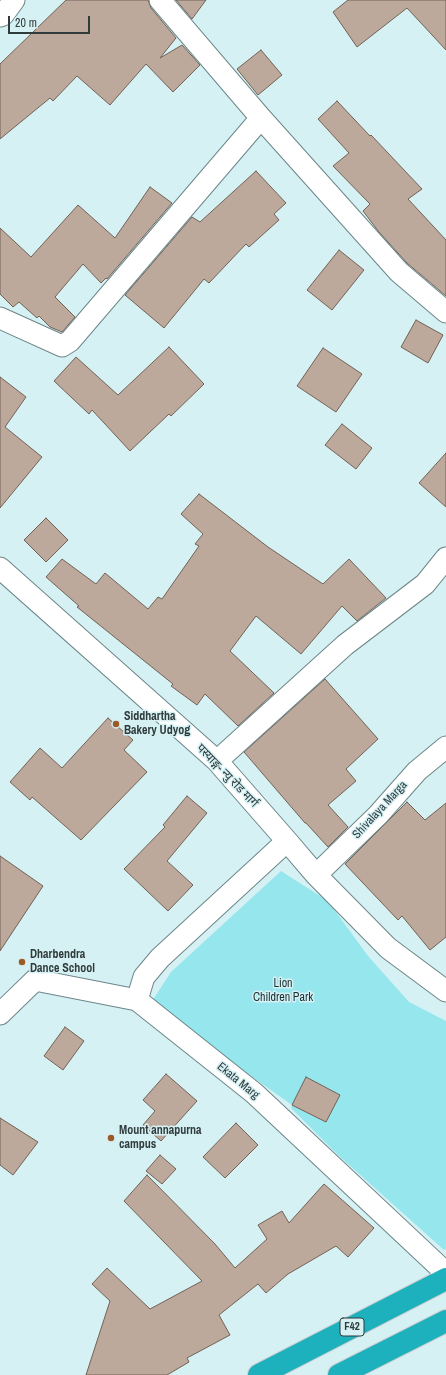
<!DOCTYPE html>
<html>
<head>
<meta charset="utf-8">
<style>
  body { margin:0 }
  #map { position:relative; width:446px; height:1375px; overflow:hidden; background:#d6f1f4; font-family:"Archivo Narrow",sans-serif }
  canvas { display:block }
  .scale { position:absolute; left:8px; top:16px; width:82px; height:18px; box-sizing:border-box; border:2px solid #303b3c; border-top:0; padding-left:5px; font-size:12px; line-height:14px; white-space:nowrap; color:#303b3c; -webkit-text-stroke:3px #d6f1f4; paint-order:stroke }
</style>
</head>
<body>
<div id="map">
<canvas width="446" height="1375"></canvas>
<div class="scale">20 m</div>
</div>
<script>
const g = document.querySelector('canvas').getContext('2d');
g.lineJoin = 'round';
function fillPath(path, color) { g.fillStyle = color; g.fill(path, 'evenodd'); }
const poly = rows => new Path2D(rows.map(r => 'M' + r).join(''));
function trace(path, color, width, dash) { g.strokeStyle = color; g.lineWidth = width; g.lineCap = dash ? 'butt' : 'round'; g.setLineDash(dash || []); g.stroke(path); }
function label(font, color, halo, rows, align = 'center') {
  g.font = font + ' "Archivo Narrow","Noto Sans Devanagari",sans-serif'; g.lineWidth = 3; g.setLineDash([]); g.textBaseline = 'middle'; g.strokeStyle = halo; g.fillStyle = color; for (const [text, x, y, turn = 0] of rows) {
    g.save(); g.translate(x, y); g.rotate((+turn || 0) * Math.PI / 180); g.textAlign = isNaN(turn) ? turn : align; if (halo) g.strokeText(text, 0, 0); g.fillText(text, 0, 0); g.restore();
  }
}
fillPath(poly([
  [281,871,328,901,368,956,409,1002,446,1021,446,1249,444,1250,338,1155,291,1108,292,1105,237,1066,152,1001,171,972]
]), '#96e6ee');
const building = poly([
  [66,0,148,0,151,8,176,38,160,58,182,45,200,65,173,92,146,64,110,105,77,76,53,101,50,98,0,139,0,64,66,0],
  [176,0,206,0,192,19,176,0],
  [348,0,446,0,446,50,407,8,357,47,333,12,348,0],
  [261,50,282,75,258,95,237,69,261,50],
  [337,101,370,136,371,135,422,189,408,199,446,240,446,296,407,263,379,232,363,211,370,204,333,166,349,153,318,119,337,101],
  [256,171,286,203,274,214,279,220,249,247,246,244,209,283,204,279,164,328,125,295,192,217,200,222,256,171],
  [150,187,172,203,107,279,106,278,101,283,83,264,55,297,75,317,62,332,50,327,39,316,37,318,19,302,13,307,0,294,0,228,31,257,78,205,115,238,150,187],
  [339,250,364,270,332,310,307,290,339,250],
  [416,320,443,335,428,363,401,347,416,320],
  [169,347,204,384,171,416,169,414,130,451,92,410,89,414,54,381,76,357,118,395,169,347],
  [323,348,362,374,336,412,297,386,323,348],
  [0,377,26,397,5,427,42,457,0,508,0,377],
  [342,424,372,448,356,469,325,445,342,424],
  [446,453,446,507,419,483,446,453],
  [199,494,268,547,323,584,349,559,386,598,357,621,342,606,301,654,256,616,230,651,274,693,238,726,205,694,197,705,171,686,173,684,77,607,79,606,46,577,62,559,96,584,105,573,148,609,158,597,162,599,199,546,195,544,203,534,181,514,199,494],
  [46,518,68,540,46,562,24,540,46,518],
  [325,679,378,739,346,769,356,781,328,805,348,827,328,847,306,823,305,823,244,752,325,679],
  [108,718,133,740,124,750,147,772,81,840,32,797,30,800,10,782,40,748,62,768,108,718],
  [187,796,207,813,167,861,193,885,168,911,124,869,165,827,163,825,187,796],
  [407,802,425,820,446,803,446,937,430,950,402,916,398,920,345,864,407,802],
  [0,856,43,886,0,951,0,856],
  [65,1027,84,1041,63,1070,44,1056,65,1027],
  [166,1074,197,1101,161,1141,143,1125,155,1111,143,1100,166,1074],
  [306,1077,340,1095,326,1122,292,1105,306,1077],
  [0,1118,38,1142,13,1175,0,1165,0,1118],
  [236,1123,258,1145,225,1178,203,1157,236,1123],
  [160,1155,176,1169,162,1184,146,1171,160,1155],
  [147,1175,215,1244,235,1268,267,1239,258,1225,282,1211,289,1223,324,1184,374,1228,348,1257,336,1246,288,1274,266,1293,258,1284,219,1315,230,1335,187,1358,189,1362,167,1375,86,1375,110,1301,92,1284,107,1268,150,1309,202,1281,124,1201,147,1175]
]);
fillPath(building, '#bca99c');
trace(building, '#726155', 1);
const street = poly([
  [160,0,261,118,399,272,446,312],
  [0,16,3,15,14,0],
  [0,318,62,346,70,341,261,118],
  [0,568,217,761,287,841,316,875,388,948,446,991],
  [217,761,345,645,425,584,446,558],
  [316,875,378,815,417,771,446,747],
  [137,1000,144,977,160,958,287,841],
  [0,1014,35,980,137,1000,254,1093,446,1273]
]);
const highway = poly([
  [259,1375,446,1279],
  [339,1375,446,1321]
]);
trace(street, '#6d8688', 23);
trace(highway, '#cdd0d0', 24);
trace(street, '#fff', 21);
trace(highway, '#1db1bd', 22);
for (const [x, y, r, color] of [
  [116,724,4,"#9c5b26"],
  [22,962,4,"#9c5b26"],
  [111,1138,4,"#9c5b26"]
]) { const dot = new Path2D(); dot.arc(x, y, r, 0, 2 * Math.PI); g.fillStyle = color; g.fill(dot); trace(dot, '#d6f1f4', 1.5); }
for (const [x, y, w] of [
  [352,1327,24]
]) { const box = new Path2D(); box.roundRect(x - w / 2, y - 9, w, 18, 3); g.fillStyle = '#d6f1f4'; g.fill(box); trace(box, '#303b3c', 1); }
label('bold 11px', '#303b3c', null, [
  ["F42",352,1327]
]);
label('bold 12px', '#303b3c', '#d6f1f4', [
  ["Siddhartha",124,717],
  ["Bakery Udyog",124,731],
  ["Dharbendra",30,955],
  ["Dance School",30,969],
  ["Mount annapurna",119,1131],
  ["campus",119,1145]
], 'left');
label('12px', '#303b3c', '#d6f1f4', [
  ["पस्याङ्ग- न्यु रोड मार्ग",227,776,46],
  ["Shivalaya Marga",380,810,-47],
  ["Ekata Marg",238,1081,39]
]);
label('12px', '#172f32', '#d6f1f4', [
  ["Lion",283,984],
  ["Children Park",283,998]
]);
</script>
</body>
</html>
